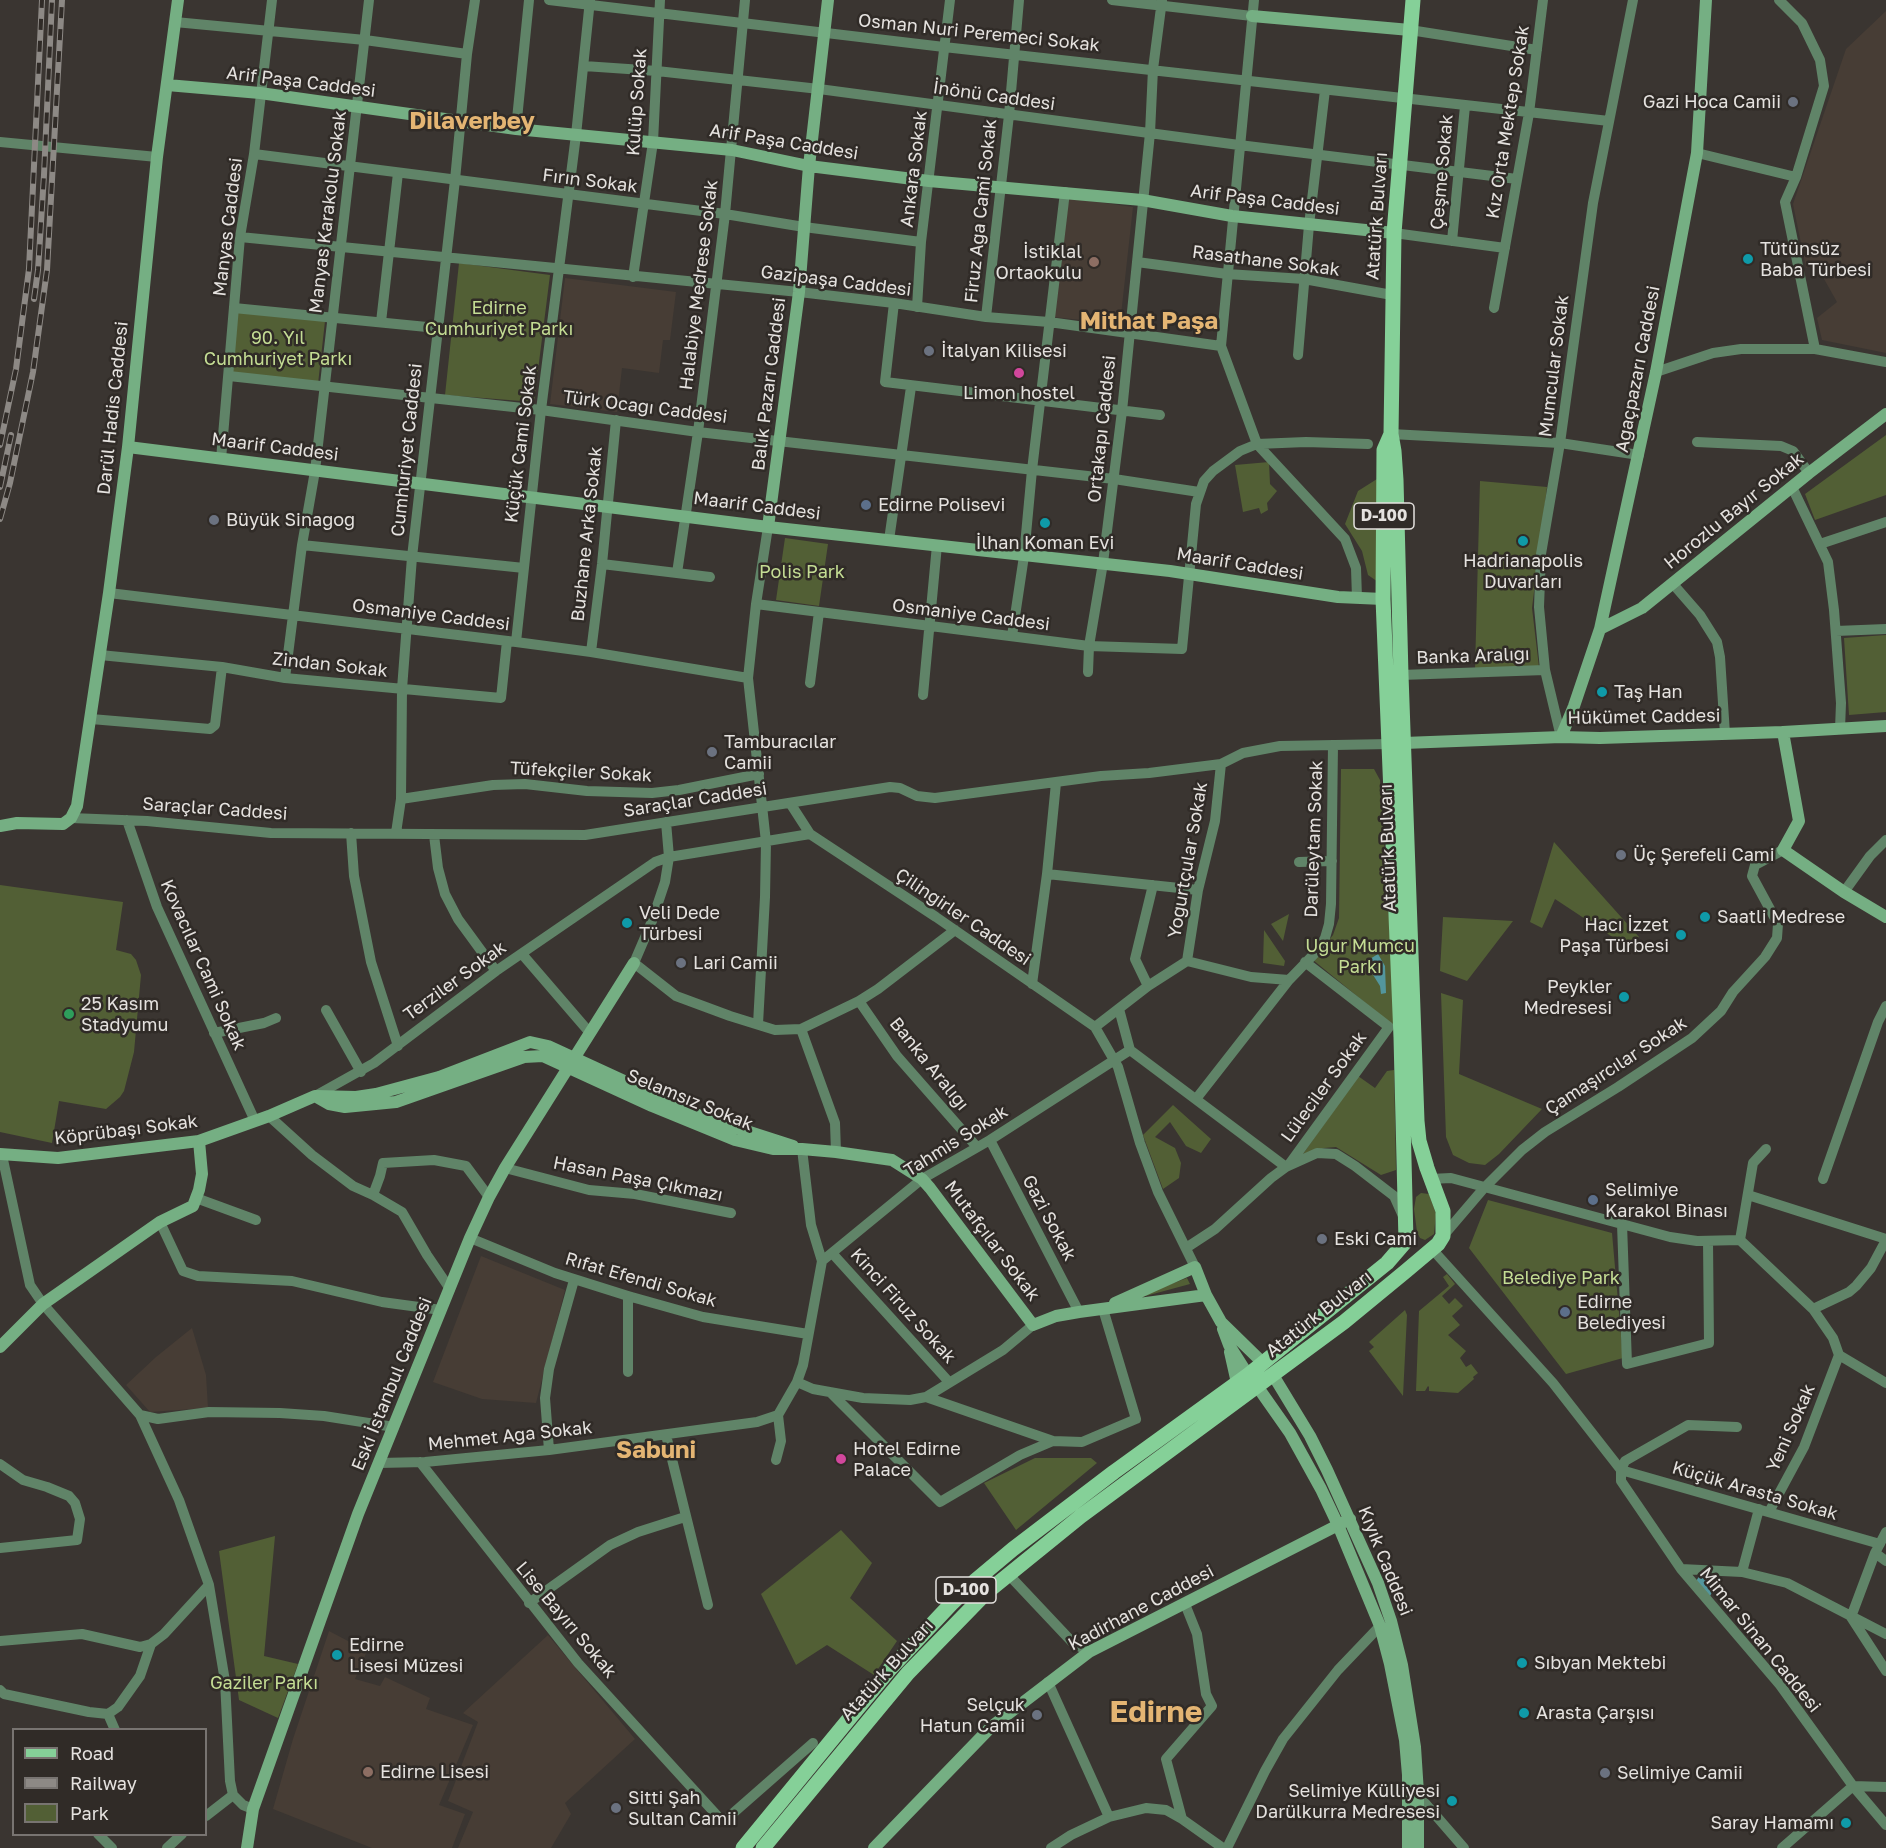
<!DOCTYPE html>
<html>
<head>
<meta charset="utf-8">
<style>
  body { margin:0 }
  #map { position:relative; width:1886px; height:1848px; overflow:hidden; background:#3a3531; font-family:"Golos Text",sans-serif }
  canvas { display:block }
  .legend { position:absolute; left:12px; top:1728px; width:195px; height:108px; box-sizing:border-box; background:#302b27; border:2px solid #787471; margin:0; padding:8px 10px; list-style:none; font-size:18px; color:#e5e2df }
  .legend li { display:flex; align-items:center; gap:12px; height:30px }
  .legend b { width:30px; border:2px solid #787471 }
</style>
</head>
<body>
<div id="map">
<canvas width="1886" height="1848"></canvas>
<ul class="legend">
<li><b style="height:8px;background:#85d098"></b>Road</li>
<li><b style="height:8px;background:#8d8985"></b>Railway</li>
<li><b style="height:16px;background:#525f35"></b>Park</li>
</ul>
</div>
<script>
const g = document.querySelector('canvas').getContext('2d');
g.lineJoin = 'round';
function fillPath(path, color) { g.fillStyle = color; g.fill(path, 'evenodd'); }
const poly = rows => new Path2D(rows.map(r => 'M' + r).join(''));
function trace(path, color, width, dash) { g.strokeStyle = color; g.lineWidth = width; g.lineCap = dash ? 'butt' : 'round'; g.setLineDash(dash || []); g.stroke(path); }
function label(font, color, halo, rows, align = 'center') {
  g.font = font + ' "Golos Text",sans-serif'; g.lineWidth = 5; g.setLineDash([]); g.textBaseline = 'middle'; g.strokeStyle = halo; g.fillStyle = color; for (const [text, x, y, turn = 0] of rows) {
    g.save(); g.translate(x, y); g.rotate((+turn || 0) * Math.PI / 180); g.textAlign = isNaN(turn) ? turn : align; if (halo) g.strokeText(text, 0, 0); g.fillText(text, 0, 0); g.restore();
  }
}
fillPath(poly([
  [1886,11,1886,353,1822,340,1817,318,1837,302,1815,263,1806,268,1793,204,1846,49],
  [1069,198,1133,207,1120,324,1053,317],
  [565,278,676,292,670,340,663,340,659,373,622,368,617,412,550,404],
  [481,1256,565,1290,536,1403,482,1399,433,1382],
  [192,1328,206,1375,208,1408,150,1412,126,1385,156,1357],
  [329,1631,367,1651,355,1679,380,1686,385,1677,430,1698,426,1709,473,1725,439,1805,465,1814,452,1848,372,1848,273,1809,293,1739],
  [548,1635,635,1739,565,1803,571,1814,551,1848,458,1848,473,1812,448,1801,478,1722,463,1713]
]), '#473d35');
fillPath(poly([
  [459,263,550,275,534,402,445,395],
  [238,312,325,321,318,384,232,375],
  [1886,435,1886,495,1815,520,1805,494],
  [1269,462,1270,484,1277,491,1267,503,1268,510,1261,514,1259,508,1243,512,1235,465],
  [1377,479,1381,584,1368,575,1362,551,1345,524,1358,491],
  [1480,481,1547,487,1532,608,1539,667,1475,669],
  [785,538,828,544,819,606,776,600],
  [1886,635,1886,712,1849,715,1844,638],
  [1341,769,1374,769,1380,780,1396,1028,1313,960,1333,935,1339,918],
  [1554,842,1639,937,1620,952,1614,948,1617,940,1555,899,1542,928,1530,922],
  [0,885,123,902,116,950,131,954,136,960,141,975,134,1052,124,1091,120,1097,106,1109,59,1101,52,1143,0,1132],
  [1289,914,1283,941,1271,924],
  [1443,917,1513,921,1467,981,1440,971],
  [1264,930,1285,961,1284,966,1263,963],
  [1441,993,1463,1000,1459,1074,1542,1109,1499,1154,1485,1165,1469,1163,1453,1155,1446,1137],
  [1394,1070,1396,1170,1381,1175,1336,1147,1324,1148,1298,1161,1358,1076,1375,1088,1387,1071],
  [1173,1105,1211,1139,1201,1153,1186,1146,1170,1122,1155,1137,1175,1148,1181,1163,1179,1178,1163,1189,1143,1135],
  [1421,1193,1429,1194,1436,1214,1434,1234,1425,1240,1420,1238,1417,1232,1414,1209,1416,1197],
  [1488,1200,1612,1233,1623,1358,1566,1374,1469,1248],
  [1447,1274,1455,1284,1442,1296,1449,1304,1455,1298,1463,1306,1452,1316,1460,1325,1448,1335,1466,1351,1460,1358,1466,1367,1471,1364,1478,1373,1473,1377,1474,1379,1458,1393,1429,1391,1429,1387,1428,1386,1425,1391,1416,1391,1419,1311,1449,1286,1443,1277],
  [1187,1278,1190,1284,1142,1297,1142,1295],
  [1405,1310,1407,1315,1403,1396,1369,1351,1374,1347,1369,1342],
  [1035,1458,1091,1458,1097,1463,1016,1530,984,1483],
  [841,1530,872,1563,850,1598,897,1641,874,1675,827,1645,796,1665,761,1594],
  [275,1536,264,1656,298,1664,278,1718,239,1700,219,1551]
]), '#525f35');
fillPath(poly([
  [1378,954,1385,966,1386,993,1381,994,1380,986,1365,962],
  [1701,1573,1720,1577,1709,1598,1695,1583]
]), '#53969d');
trace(poly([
  [549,0,944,47,1609,121],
  [1112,0,1252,16],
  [1254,0,1221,346,1257,444,1345,539,1356,568,1357,598],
  [1779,0,1802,23,1820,60,1824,86,1796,177,1785,202,1815,349],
  [175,22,365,40,467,54],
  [1410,30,1537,50],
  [584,66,657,71,819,89,1239,145,1517,179],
  [516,129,529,0],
  [0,142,157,157],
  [1697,153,1796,177],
  [254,154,725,214,804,227,921,242],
  [1394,233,1505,248],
  [240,237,799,292,894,303,986,317,1049,322,1221,346],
  [1452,241,1465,106],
  [1137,262,1227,274,1304,279,1392,295],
  [633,277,653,142,660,0],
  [894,303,885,382,1160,415],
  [917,307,921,242,950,0],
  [234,308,437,328],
  [1494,308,1529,113,1543,0],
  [986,317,1009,115,1019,0],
  [381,322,398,173],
  [1298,355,1309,225,1325,90],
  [1656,372,1713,353,1741,349,1815,349,1886,362],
  [229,376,541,410,698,432,1114,479,1199,492],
  [1391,434,1560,443,1639,455],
  [1697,442,1781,446,1793,451,1809,473],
  [221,459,240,237,254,154,272,0],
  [1792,487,1828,562,1834,610,1841,703,1840,729],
  [889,540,911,387],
  [1820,544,1886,522],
  [302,545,524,568],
  [602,564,710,577],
  [677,573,698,432,725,214,745,0],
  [1673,584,1700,615,1717,642,1720,657,1725,734],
  [109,593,516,642,591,652,748,678],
  [756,604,1089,646,1182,649,1196,504,1204,481,1213,471,1240,451,1257,444,1306,442,1368,444],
  [1836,631,1886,629],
  [1012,636,1024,556,1032,470,1065,192],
  [516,642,541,410,576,135,590,0],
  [591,652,602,564,616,420],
  [100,655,222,667,285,678,501,698,507,641],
  [1088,672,1089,646,1103,563,1122,411,1150,133,1153,69,1162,0],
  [1401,675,1545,670],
  [285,678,302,545,315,471,369,0],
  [810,683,819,612],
  [923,695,937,545],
  [91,719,210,729,215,725,222,667],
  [1561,737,1545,670,1539,607,1541,554,1560,443,1593,203,1633,0],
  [401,799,493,785,525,784,587,791,652,793,679,790,759,774],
  [790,803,810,834,936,917,1095,1027,1118,1067,1140,1143,1158,1192,1195,1267],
  [71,818,147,821,271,833,585,835,890,787,900,788,917,796,935,798,1101,776,1149,773,1221,764,1243,753,1280,746,1390,744],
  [127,820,157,907,255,1121],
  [666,822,669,857,665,882,652,921,634,963,676,996,730,1016,775,1030,801,1029,859,1001,878,989,955,930],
  [351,833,354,876,371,962,398,1046],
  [396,833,401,799,402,689,412,557,455,180,467,54,475,0],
  [434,835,438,868,445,894,458,919,496,971],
  [1299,862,1332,861],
  [1047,874,1198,890],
  [1844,892,1870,856,1886,840],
  [522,954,590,1033],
  [1187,961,1198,890,1215,821,1221,764],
  [1032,984,1047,874,1056,783],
  [1148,986,1135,959,1153,885],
  [859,1001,897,1056,976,1146],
  [1119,1009,1130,1050],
  [326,1010,361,1072],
  [758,1024,765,897,766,842,748,678,756,604,768,527],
  [1095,1027,1148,986,1187,961,1251,977,1289,980],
  [801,1029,835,1123,836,1152],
  [214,1033,264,1023,276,1018],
  [315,1096,374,1063,496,971,655,862,669,857,810,834],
  [1196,1099,1289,980,1318,950,1325,938,1329,924,1331,904,1333,745],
  [269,1116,312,1155,353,1186,373,1195,402,1212,427,1255,450,1289],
  [990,1140,1079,1312],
  [2,1155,30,1285,43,1304,140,1415,179,1500,209,1585,225,1681,230,1781,233,1795,243,1805,253,1809],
  [1288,1166,1389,1027,1305,962],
  [505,1168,589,1190,635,1194,731,1213],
  [1430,1179,1451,1178,1670,1237,1697,1241,1740,1240],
  [1823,1179,1878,1022,1886,1006],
  [373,1195,380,1176,383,1163,434,1160,466,1166,489,1197],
  [1748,1195,1886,1239],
  [196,1198,256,1220],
  [160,1222,183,1271,198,1276,292,1281,382,1302,441,1310],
  [1622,1224,1627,1364,1709,1343,1708,1241],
  [1443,1236,1484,1188,1522,1150,1545,1132,1618,1087,1692,1038,1721,1011,1733,992,1765,957,1777,938,1778,924,1752,876,1755,865,1783,850],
  [470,1238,555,1273,628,1296,703,1317,808,1334],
  [1740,1240,1813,1309,1833,1338,1839,1355,1886,1383],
  [1740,1240,1753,1163,1766,1149],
  [1186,1248,1215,1229,1271,1178,1286,1167,1317,1153,1336,1154,1355,1166,1394,1196,1403,1216],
  [1432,1249,1553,1383,1621,1470],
  [832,1253,949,1382],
  [822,1261,922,1179,990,1140,1130,1050,1286,1167],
  [628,1296,628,1372],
  [1813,1309,1849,1292,1856,1286,1871,1268,1886,1240],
  [797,1382,813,1389,863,1398,910,1400,926,1397,1053,1441,1082,1442,1136,1419,1103,1309],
  [830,1392,940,1502,1020,1455,1053,1441],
  [926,1397,1003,1350,1033,1325],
  [140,1415,158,1419,209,1412,280,1413,324,1416,394,1427],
  [1737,1427,1688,1425,1625,1461,1621,1470,1621,1481,1681,1569,1780,1685,1853,1786,1886,1825],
  [666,1435,708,1605],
  [549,1450,545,1398,549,1369,574,1280],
  [776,1460,781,1441,778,1415],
  [420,1462,578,1663,723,1822,813,1743],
  [379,1463,425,1462,549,1450,757,1422,778,1415,797,1382,803,1365,822,1261,811,1225,802,1149],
  [0,1464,23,1480,47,1487,69,1496,75,1503,80,1519,77,1540,0,1548],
  [1621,1470,1880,1544],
  [1769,1512,1804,1447,1839,1355],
  [1875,1553,1886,1561],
  [1681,1569,1742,1572,1787,1583,1886,1634],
  [1742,1572,1759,1509],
  [1008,1574,1073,1643,1089,1652],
  [529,1603,610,1545,638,1532,685,1517],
  [1851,1617,1875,1553,1886,1532],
  [1851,1617,1886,1671],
  [0,1641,82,1634,140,1647,151,1644,164,1634,209,1585],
  [1048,1682,1109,1817],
  [0,1690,4,1694,89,1712,108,1714],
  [108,1714,118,1707,140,1676,151,1644],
  [108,1714,115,1730],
  [1418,1795,1464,1848],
  [206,1816,233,1795],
  [1182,1819,1166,1759,1212,1706,1206,1694,1197,1634,1185,1604],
  [98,1834,112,1848],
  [167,1848,182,1834],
  [1051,1848,1071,1835,1109,1817,1146,1808,1166,1810,1182,1819,1223,1848],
  [1227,1848,1265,1771,1283,1739,1338,1670,1380,1626],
  [1782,1848,1853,1786,1886,1787]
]), '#608468', 10);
trace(poly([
  [1252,16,1410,30],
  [167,85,260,93,516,129,732,150,809,166,929,181,1142,200,1232,216,1394,233],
  [128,447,768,527,1170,571,1338,597,1383,599],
  [768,527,799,292,809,166,828,0],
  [1600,629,1642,608,1809,473,1886,414],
  [1783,732,1799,821,1783,850,1844,892,1886,917],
  [1561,737,1574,706,1600,629,1656,372,1697,153,1706,0],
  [1404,743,1561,737,1600,738,1783,732,1886,726],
  [0,826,17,823,63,824,71,818,77,806,109,593,128,447,157,157,178,0],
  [315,1096,329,1104,345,1107,396,1102,524,1057,543,1056,652,1106,735,1140,773,1149,802,1149,836,1152,892,1160,922,1179,930,1188,1033,1325,1056,1316,1079,1312,1206,1295],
  [0,1154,58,1158,199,1141,269,1116,315,1096,356,1097,376,1094,439,1077,530,1042,548,1046,700,1116,793,1146],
  [1115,1303,1195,1267,1206,1295,1221,1322,1262,1362],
  [1223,1329,1229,1345,1248,1375],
  [0,1347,43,1304,160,1222,193,1206,199,1190,202,1174,199,1141],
  [1230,1352,1237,1383],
  [1273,1375,1310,1436,1327,1470,1378,1583,1391,1621,1402,1665,1415,1747,1418,1793,1418,1848],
  [1257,1386,1290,1433,1321,1489,1338,1525,1380,1626,1390,1664,1405,1740,1408,1775,1408,1848],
  [247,1848,253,1809,358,1514,470,1238,489,1197,505,1168,634,963],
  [874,1848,991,1727,1089,1652,1350,1519]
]), '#75af83', 12);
trace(poly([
  [743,1848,890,1669,951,1604,976,1580,1013,1549,1114,1472,1248,1375,1387,1263,1406,1241,1401,1037,1383,599,1384,450,1391,434],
  [763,1848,908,1673,986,1593,1081,1516,1344,1322,1406,1271,1438,1244,1443,1236,1443,1211,1427,1168,1419,1141,1417,1121,1401,675,1396,480,1394,451,1391,434,1394,233,1413,0]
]), '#85d098', 15);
const rail = poly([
  [34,299,38,270,44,175,52,0],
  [0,445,16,369,29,269,42,0],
  [0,487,11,435],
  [0,519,10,483,33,372,47,270,62,0]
]);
trace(rail, '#8d8985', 6);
trace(rail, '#302b27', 4, [11]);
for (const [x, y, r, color] of [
  [1793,102,6,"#6b7280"],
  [1748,259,6,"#0f9aa8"],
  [1094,262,6,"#8d6e63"],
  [929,351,6,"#6b7280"],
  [1019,373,6,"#d1479c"],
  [866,505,6,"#5c6f8a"],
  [214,520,6,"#6b7280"],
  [1045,523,6,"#0f9aa8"],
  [1523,541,6,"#0f9aa8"],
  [1602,692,6,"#0f9aa8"],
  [712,752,6,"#6b7280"],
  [1621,855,6,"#6b7280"],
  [1705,917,6,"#0f9aa8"],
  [627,923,6,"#0f9aa8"],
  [1681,935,6,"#0f9aa8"],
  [681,963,6,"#6b7280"],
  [1624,997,6,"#0f9aa8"],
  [69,1014,6,"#2e9e5b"],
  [1593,1200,6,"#5c6f8a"],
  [1322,1239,6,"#6b7280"],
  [1565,1312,6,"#5c6f8a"],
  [841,1459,6,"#d1479c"],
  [337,1655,6,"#0f9aa8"],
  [1522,1663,6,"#0f9aa8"],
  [1524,1713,6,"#0f9aa8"],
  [1037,1715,6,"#6b7280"],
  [368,1772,6,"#8d6e63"],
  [1605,1773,6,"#6b7280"],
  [1452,1801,6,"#0f9aa8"],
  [616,1808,6,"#6b7280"],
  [1846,1823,6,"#0f9aa8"]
]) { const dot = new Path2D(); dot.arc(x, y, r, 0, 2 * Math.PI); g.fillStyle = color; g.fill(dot); trace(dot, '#302b27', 2); }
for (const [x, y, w] of [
  [1384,516,60],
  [966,1590,60]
]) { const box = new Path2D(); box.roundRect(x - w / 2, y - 13, w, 26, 4.5); g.fillStyle = '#302b27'; g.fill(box); trace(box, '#e5e2df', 1.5); }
label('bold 16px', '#e5e2df', null, [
  ["D-100",1384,516],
  ["D-100",966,1590]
]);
label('18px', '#e5e2df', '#302b27', [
  ["Osman Nuri Peremeci Sokak",979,33,6],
  ["Arif Paşa Caddesi",301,82,7],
  ["İnönü Caddesi",994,96,8],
  ["Kulüp Sokak",637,102,-86],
  ["Kız Orta Mektep Sokak",1508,122,-81],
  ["Arif Paşa Caddesi",784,142,9],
  ["Ankara Sokak",914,169,-83],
  ["Çeşme Sokak",1442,172,-85],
  ["Fırın Sokak",590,181,7],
  ["Arif Paşa Caddesi",1265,200,7],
  ["Firuz Ağa Cami Sokak",981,211,-84],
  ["Manyas Karakolu Sokak",328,212,-83],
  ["Atatürk Bulvarı",1377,216,-86],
  ["Manyas Caddesi",228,227,-83],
  ["Rasathane Sokak",1266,261,7],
  ["Gazipaşa Caddesi",836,281,7],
  ["Halabiye Medrese Sokak",699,285,-83],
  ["Mumcular Sokak",1554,366,-83],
  ["Ağaçpazarı Caddesi",1638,369,-79],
  ["Balık Pazarı Caddesi",769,384,-83],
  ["Türk Ocağı Caddesi",645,407,7],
  ["Darül Hadis Caddesi",113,408,-84],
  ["Ortakapı Caddesi",1102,429,-84],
  ["Küçük Cami Sokak",521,444,-83],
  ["Maarif Caddesi",275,447,7],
  ["Cumhuriyet Caddesi",407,450,-84],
  ["Maarif Caddesi",757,506,7],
  ["Horozlu Bayır Sokak",1734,511,-39],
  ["Buzhane Arka Sokak",587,534,-84],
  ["Maarif Caddesi",1240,564,9],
  ["Osmaniye Caddesi",431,615,7],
  ["Osmaniye Caddesi",971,615,7],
  ["Banka Aralığı",1473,656,-2],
  ["Zindan Sokak",330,665,6],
  ["Hükümet Caddesi",1644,717,-1],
  ["Tüfekçiler Sokak",581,772,3],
  ["Saraçlar Caddesi",695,800,-9],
  ["Saraçlar Caddesi",215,809,4],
  ["Darüleytam Sokak",1314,839,-88],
  ["Atatürk Bulvarı",1388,848,-92],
  ["Yoğurtçular Sokak",1188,860,-80],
  ["Çilingirler Caddesi",963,917,34],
  ["Kovacılar Cami Sokak",203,965,66],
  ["Terziler Sokak",455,981,-36],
  ["Banka Aralığı",929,1064,51],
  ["Çamaşırcılar Sokak",1616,1066,-33],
  ["Lüleciler Sokak",1324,1087,-54],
  ["Selamsız Sokak",690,1100,22],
  ["Köprübaşı Sokak",126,1130,-7],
  ["Tahmis Sokak",956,1141,-32],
  ["Hasan Paşa Çıkmazı",638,1179,11],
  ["Gazi Sokak",1049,1218,62],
  ["Mutafçılar Sokak",992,1241,53],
  ["Rıfat Efendi Sokak",641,1280,16],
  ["Kinci Firuz Sokak",903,1306,48],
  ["Atatürk Bulvarı",1319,1314,-38],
  ["Eski İstanbul Caddesi",392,1384,-68],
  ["Yeni Sokak",1791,1428,-66],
  ["Mehmet Ağa Sokak",510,1436,-6],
  ["Küçük Arasta Sokak",1755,1491,16],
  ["Kıyık Caddesi",1385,1561,68],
  ["Kadirhane Caddesi",1141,1608,-28],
  ["Lise Bayırı Sokak",566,1620,50],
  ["Mimar Sinan Caddesi",1760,1640,51],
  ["Atatürk Bulvarı",887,1670,-48]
]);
label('18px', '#e5e2df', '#302b27', [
  ["Gazi Hoca Camii",1781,102,"right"],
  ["Tütünsüz",1760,249],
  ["Baba Türbesi",1760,270],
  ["İstiklal",1082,252,"right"],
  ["Ortaokulu",1082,273,"right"],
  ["İtalyan Kilisesi",941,351],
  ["Limon hostel",1019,393,"center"],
  ["Edirne Polisevi",878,505],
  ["Büyük Sinagog",226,520],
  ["İlhan Koman Evi",1045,543,"center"],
  ["Hadrianapolis",1523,561,"center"],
  ["Duvarları",1523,582,"center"],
  ["Taş Han",1614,692],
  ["Tamburacılar",724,742],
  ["Camii",724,763],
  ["Üç Şerefeli Cami",1633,855],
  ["Veli Dede",639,913],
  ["Türbesi",639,934],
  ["Saatli Medrese",1717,917],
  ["Hacı İzzet",1669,925,"right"],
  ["Paşa Türbesi",1669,946,"right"],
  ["Lari Camii",693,963],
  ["Peykler",1612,987,"right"],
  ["Medresesi",1612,1008,"right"],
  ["25 Kasım",81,1004],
  ["Stadyumu",81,1025],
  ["Selimiye",1605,1190],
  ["Karakol Binası",1605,1211],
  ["Eski Cami",1334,1239],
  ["Edirne",1577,1302],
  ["Belediyesi",1577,1323],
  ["Hotel Edirne",853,1449],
  ["Palace",853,1470],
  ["Edirne",349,1645],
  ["Lisesi Müzesi",349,1666],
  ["Sıbyan Mektebi",1534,1663],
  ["Selçuk",1025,1705,"right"],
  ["Hatun Camii",1025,1726,"right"],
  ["Arasta Çarşısı",1536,1713],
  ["Edirne Lisesi",380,1772],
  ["Selimiye Camii",1617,1773],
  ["Selimiye Külliyesi",1440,1791,"right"],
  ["Darülkurra Medresesi",1440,1812,"right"],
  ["Sitti Şah",628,1798],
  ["Sultan Camii",628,1819],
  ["Saray Hamamı",1834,1823,"right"]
], 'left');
label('18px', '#c4dd94', '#302b27', [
  ["Edirne",499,308],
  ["Cumhuriyet Parkı",499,329],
  ["90. Yıl",278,338],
  ["Cumhuriyet Parkı",278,359],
  ["Polis Park",802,572],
  ["Uğur Mumcu",1360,946],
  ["Parkı",1360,967],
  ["Belediye Park",1561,1278],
  ["Gaziler Parkı",264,1683]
]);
label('bold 24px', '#e4b573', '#302b27', [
  ["Dilaverbey",472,121],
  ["Mithat Paşa",1149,321],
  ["Sabuni",656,1450]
]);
label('bold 30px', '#e4b573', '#302b27', [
  ["Edirne",1156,1712]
]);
</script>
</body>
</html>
